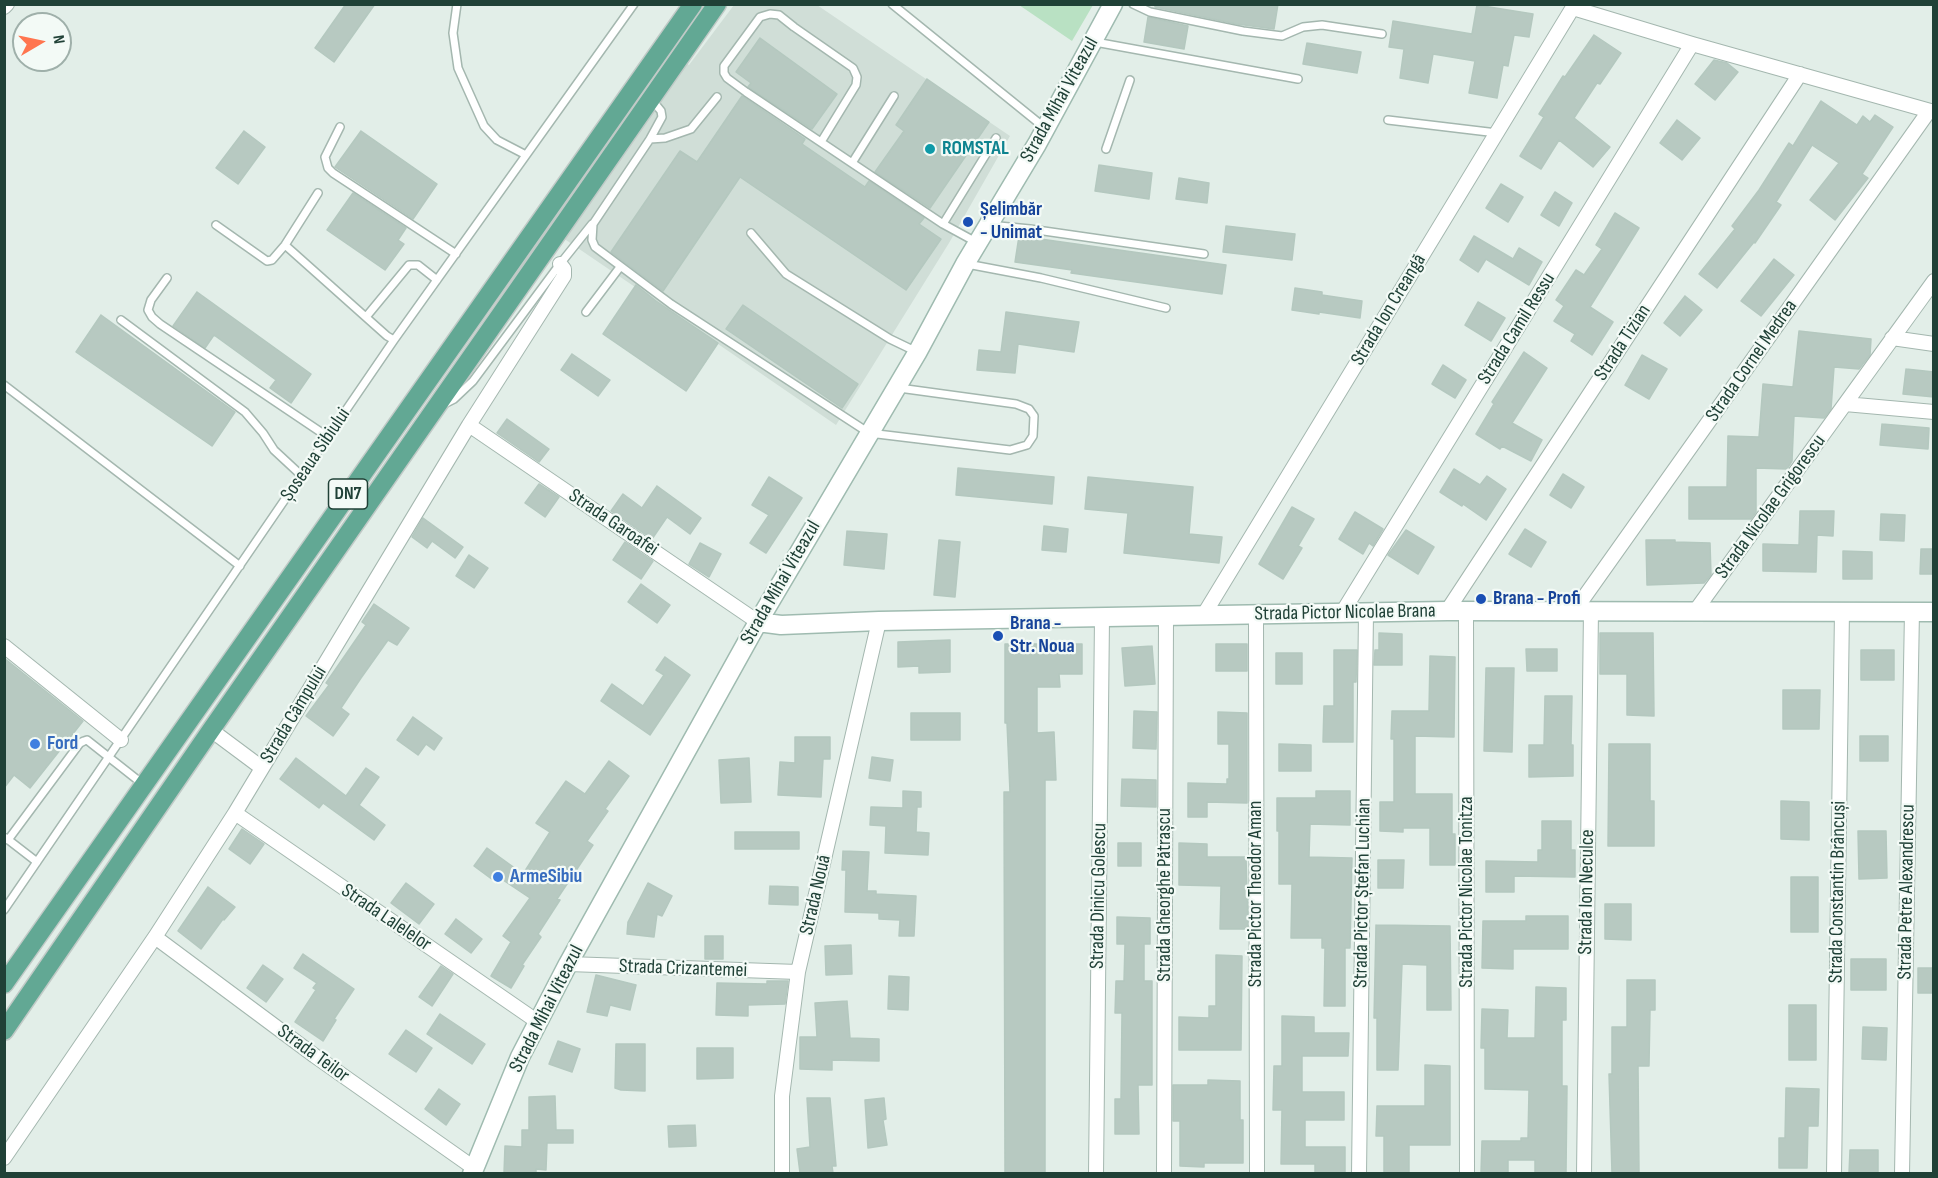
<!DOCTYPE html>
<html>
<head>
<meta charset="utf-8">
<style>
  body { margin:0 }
  #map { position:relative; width:1938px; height:1178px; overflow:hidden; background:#e2eee8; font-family:"Sofia Sans Condensed",sans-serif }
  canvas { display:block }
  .frame { position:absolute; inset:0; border:6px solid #204137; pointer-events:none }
  .north { position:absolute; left:12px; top:12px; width:60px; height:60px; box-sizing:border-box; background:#f3faf6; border:2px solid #9fb0aa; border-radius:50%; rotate:81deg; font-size:16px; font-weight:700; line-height:24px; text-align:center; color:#204137 }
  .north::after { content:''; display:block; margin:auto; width:21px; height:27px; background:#ff754f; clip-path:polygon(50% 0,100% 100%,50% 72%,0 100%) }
</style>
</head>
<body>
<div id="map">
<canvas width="1938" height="1178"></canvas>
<div class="frame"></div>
<div class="north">N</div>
</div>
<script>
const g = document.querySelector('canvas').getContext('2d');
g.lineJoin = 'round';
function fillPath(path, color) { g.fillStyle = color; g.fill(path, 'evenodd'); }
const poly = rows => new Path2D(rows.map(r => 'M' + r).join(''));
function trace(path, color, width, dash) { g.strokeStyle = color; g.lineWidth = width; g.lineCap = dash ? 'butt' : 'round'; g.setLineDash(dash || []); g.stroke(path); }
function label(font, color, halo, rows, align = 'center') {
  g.font = font + ' "Sofia Sans Condensed",sans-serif'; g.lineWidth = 4.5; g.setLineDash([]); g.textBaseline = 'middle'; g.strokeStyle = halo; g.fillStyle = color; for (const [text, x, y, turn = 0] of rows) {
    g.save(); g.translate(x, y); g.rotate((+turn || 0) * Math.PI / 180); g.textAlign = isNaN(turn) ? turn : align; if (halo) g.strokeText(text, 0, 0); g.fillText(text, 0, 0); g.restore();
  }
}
fillPath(poly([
  [734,5,817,5,1010,136,949,243,836,425,718,344,686,391,603,334,635,287,563,238,684,62,689,65]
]), '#d0ded7');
fillPath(poly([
  [1019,5,1093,5,1072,41]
]), '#b9e1c3');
const building = poly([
  [346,4,375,4,334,62,315,48,346,4],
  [1155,4,1278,4,1274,29,1237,24,1155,7,1155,4],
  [1477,5,1533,14,1529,37,1514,35,1508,66,1503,65,1497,98,1469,93,1475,61,1433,54,1428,83,1400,78,1404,49,1389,47,1393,21,1472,34,1477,5],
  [1148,17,1188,26,1184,49,1144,42,1148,17],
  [1594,35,1621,53,1600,84,1597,83,1574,118,1610,147,1593,167,1559,140,1541,169,1520,156,1544,117,1539,114,1563,76,1565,77,1594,35],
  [760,38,837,94,812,129,748,87,751,83,736,72,760,38],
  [1307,43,1361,52,1357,73,1303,64,1307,43],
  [1714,60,1727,63,1738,72,1715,100,1695,84,1714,60],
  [927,79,989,122,930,208,875,172,904,131,896,125,927,79],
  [742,96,805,139,802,144,865,187,869,181,924,218,919,224,941,239,906,290,740,177,663,291,611,252,680,151,697,162,742,96],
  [1821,101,1857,125,1863,116,1870,122,1875,115,1893,127,1862,174,1868,178,1835,220,1810,200,1839,163,1812,145,1776,202,1781,205,1755,243,1754,242,1717,288,1699,274,1735,229,1732,226,1759,190,1789,143,1793,146,1821,101],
  [1677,120,1700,138,1682,160,1660,143,1677,120],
  [244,131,265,147,238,184,216,168,244,131],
  [361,131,437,184,413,219,335,167,361,131],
  [1099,165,1152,173,1149,199,1095,191,1099,165],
  [1179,178,1209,183,1207,203,1176,199,1179,178],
  [1501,184,1523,197,1508,222,1486,208,1501,184],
  [1555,192,1572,203,1559,226,1541,215,1555,192],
  [353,193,406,228,398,240,404,244,385,270,327,230,353,193],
  [1615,213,1639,228,1590,307,1613,322,1592,355,1571,341,1575,334,1554,321,1564,306,1556,300,1576,270,1584,275,1602,249,1596,245,1615,213],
  [1226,226,1295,234,1292,260,1223,252,1226,226],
  [1019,236,1226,265,1222,294,1071,273,1072,270,1015,262,1019,236],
  [1474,236,1513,259,1519,248,1542,262,1529,285,1486,259,1478,272,1460,260,1474,236],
  [1774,259,1794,275,1761,316,1741,301,1774,259],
  [636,285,656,301,718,343,686,391,603,334,636,285],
  [1295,288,1322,292,1322,295,1362,301,1360,318,1319,312,1319,314,1292,310,1295,288],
  [197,292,311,374,291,403,270,388,276,380,214,335,205,348,173,326,197,292],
  [1685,296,1702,310,1680,336,1664,323,1685,296],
  [1478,302,1505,318,1491,341,1465,325,1478,302],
  [743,305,858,384,842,408,726,329,743,305],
  [1006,312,1079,322,1074,352,1018,344,1015,373,977,370,979,350,1001,352,1006,312],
  [101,315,235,412,212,446,76,352,101,315],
  [1799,331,1871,339,1870,355,1859,369,1834,367,1831,409,1824,418,1794,416,1792,461,1787,469,1756,468,1756,512,1751,519,1689,519,1689,487,1727,487,1728,436,1759,437,1763,384,1793,387,1799,331],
  [1524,352,1547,368,1512,423,1542,440,1531,461,1502,446,1500,449,1476,434,1494,404,1492,402,1524,352],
  [572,354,610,380,598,396,561,370,572,354],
  [1642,355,1667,369,1649,399,1625,385,1642,355],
  [1443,365,1466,380,1455,398,1432,384,1443,365],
  [1906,369,1934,372,1934,397,1903,394,1906,369],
  [507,419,549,449,539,462,497,433,507,419],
  [1882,424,1929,428,1928,449,1880,445,1882,424],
  [958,468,1054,477,1052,504,956,495,958,468],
  [1454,469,1480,485,1487,476,1506,489,1486,520,1463,504,1462,506,1440,492,1454,469],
  [1563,474,1584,487,1571,508,1550,495,1563,474],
  [769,477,802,498,766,553,750,543,769,515,752,505,769,477],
  [1088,477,1193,487,1189,534,1222,537,1219,563,1124,553,1128,513,1085,509,1088,477],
  [539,484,559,497,545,517,525,503,539,484],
  [657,486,701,518,690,534,667,517,652,539,611,511,623,494,642,508,657,486],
  [1292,507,1314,519,1298,546,1302,548,1283,579,1259,564,1292,507],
  [1800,511,1834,511,1833,536,1817,535,1816,572,1763,571,1763,544,1799,545,1800,511],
  [1355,512,1383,529,1373,546,1369,543,1363,554,1339,539,1355,512],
  [1881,514,1905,515,1904,541,1880,540,1881,514],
  [423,518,463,547,455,558,432,541,427,548,412,537,423,518],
  [1044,526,1068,529,1066,552,1042,550,1044,526],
  [1525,529,1546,542,1531,567,1509,554,1525,529],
  [1406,530,1434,547,1418,574,1388,555,1406,530],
  [847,531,887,534,884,569,844,565,847,531],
  [939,540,960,542,955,597,934,595,939,540],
  [1646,540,1675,540,1675,542,1710,543,1711,575,1704,583,1647,585,1646,540],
  [625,542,653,561,641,579,613,560,625,542],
  [700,543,721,554,709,577,689,564,700,543],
  [1921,549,1934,549,1934,574,1920,574,1921,549],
  [1843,551,1872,552,1872,579,1843,579,1843,551],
  [469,555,488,568,474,588,456,576,469,555],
  [641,584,670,605,657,623,628,602,641,584],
  [374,604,409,628,397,645,388,640,361,678,341,708,349,714,333,736,306,716,329,685,326,683,366,625,362,622,374,604],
  [1379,633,1402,634,1402,665,1374,665,1375,650,1379,650,1379,633],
  [1600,633,1653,633,1654,716,1627,715,1627,674,1600,674,1600,633],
  [950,640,950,672,919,673,919,666,898,667,898,642,950,640],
  [1005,644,1082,644,1082,674,1059,674,1060,687,1037,687,1037,733,1054,732,1056,780,1045,780,1045,1173,1005,1173,1004,792,1010,792,1007,723,1005,723,1005,644],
  [1216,644,1247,644,1247,671,1216,671,1216,644],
  [1152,646,1155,684,1125,686,1122,648,1152,646],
  [1526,649,1557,649,1557,671,1527,671,1526,649],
  [1334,650,1357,650,1356,682,1353,682,1353,742,1323,742,1324,706,1334,706,1334,650],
  [1861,650,1894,650,1894,680,1861,680,1861,650],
  [1276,653,1302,653,1302,684,1276,684,1276,653],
  [1430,656,1455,657,1454,737,1415,736,1415,794,1452,794,1452,834,1455,834,1455,865,1430,865,1430,828,1403,828,1403,832,1380,831,1380,802,1394,802,1394,739,1391,739,1392,711,1429,711,1430,656],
  [665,657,690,675,650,735,601,701,612,684,643,706,664,675,656,670,665,657],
  [4,658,83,721,30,788,14,775,4,788,4,658],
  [1486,668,1514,668,1512,752,1484,751,1486,668],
  [1783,690,1820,690,1819,729,1783,729,1783,690],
  [1545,696,1572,696,1571,745,1573,745,1573,776,1529,777,1529,745,1544,745,1545,696],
  [1134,711,1157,712,1156,749,1133,748,1134,711],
  [1218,712,1247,713,1247,803,1207,802,1207,817,1188,817,1188,783,1227,784,1227,779,1229,779,1229,744,1218,744,1218,712],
  [911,713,960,713,960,740,911,740,911,713],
  [413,717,442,738,434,750,426,744,418,755,397,740,413,717],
  [1860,736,1888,736,1888,761,1860,761,1860,736],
  [795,737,830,737,830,759,823,759,821,797,778,795,780,762,795,763,795,737],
  [1279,744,1311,745,1311,771,1279,771,1279,744],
  [1609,744,1650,744,1650,801,1654,801,1654,846,1608,846,1609,744],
  [872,757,893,760,890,781,869,778,872,757],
  [296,758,346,796,366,768,379,777,359,805,385,825,374,840,323,803,319,808,280,779,296,758],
  [749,758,751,802,721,803,719,760,749,758],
  [609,761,629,776,605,809,608,811,587,841,593,845,557,899,560,900,538,934,541,937,522,965,524,966,511,988,491,976,511,942,503,936,530,898,500,878,497,883,474,866,487,848,523,874,550,832,536,823,566,781,585,794,609,761],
  [1122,779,1156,780,1156,807,1121,806,1122,779],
  [903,791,921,792,921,807,917,807,916,832,929,833,928,855,885,853,886,826,870,825,871,807,903,808,903,791],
  [1316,791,1350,791,1350,825,1310,824,1309,857,1352,858,1350,948,1345,948,1345,1006,1324,1006,1325,948,1322,948,1322,938,1291,938,1292,884,1279,884,1279,831,1277,831,1277,798,1316,798,1316,791],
  [1781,801,1809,802,1809,840,1781,839,1781,801],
  [1542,821,1571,821,1571,850,1575,850,1575,877,1514,876,1514,892,1486,892,1486,861,1538,862,1538,850,1542,850,1542,821],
  [242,829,264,844,250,864,229,849,242,829],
  [1858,831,1886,831,1887,878,1859,879,1858,831],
  [735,832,799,832,799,849,735,849,735,832],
  [1118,843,1141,843,1141,866,1118,866,1118,843],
  [1179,843,1207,844,1207,857,1246,857,1248,929,1220,929,1221,886,1179,885,1179,843],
  [843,851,869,852,867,891,876,891,876,894,916,896,914,936,899,936,900,920,879,919,879,913,845,912,846,870,842,870,843,851],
  [1378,860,1404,860,1403,888,1378,888,1378,860],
  [1791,877,1818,877,1818,932,1791,932,1791,877],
  [406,883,434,904,419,924,391,903,406,883],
  [648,883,672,896,662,916,657,914,654,937,627,934,628,922,648,883],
  [770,886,798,887,798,905,769,904,770,886],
  [208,887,235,907,224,920,223,919,201,949,178,931,208,887],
  [1605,904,1631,904,1631,940,1605,939,1605,904],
  [1526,916,1568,916,1568,949,1513,949,1513,969,1482,968,1483,921,1526,921,1526,916],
  [1117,917,1150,918,1150,944,1144,944,1144,981,1152,981,1152,1085,1138,1085,1139,1134,1115,1134,1115,1099,1121,1099,1122,1013,1115,1013,1116,981,1124,981,1125,944,1117,944,1117,917],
  [456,919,482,939,471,953,445,934,456,919],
  [1376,925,1450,926,1451,1010,1427,1010,1427,965,1402,964,1398,1070,1377,1070,1377,1018,1374,1018,1376,925],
  [705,936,723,936,723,959,705,959,705,936],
  [851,945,852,974,826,975,825,946,851,945],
  [303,954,354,989,334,1019,336,1020,323,1041,295,1022,316,990,313,988,317,983,294,968,303,954],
  [1216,955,1242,956,1241,1050,1179,1050,1179,1017,1209,1018,1209,1006,1216,1006,1216,955],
  [1851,959,1886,959,1886,990,1851,990,1851,959],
  [263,965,283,979,266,1002,247,988,263,965],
  [441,966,453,974,432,1006,419,997,441,966],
  [1918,968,1934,968,1934,993,1918,993,1918,968],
  [596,975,636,985,630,1010,610,1005,607,1016,587,1012,596,975],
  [889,976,909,977,908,1010,888,1009,889,976],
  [1627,980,1655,980,1655,1010,1650,1010,1649,1066,1638,1066,1639,1173,1612,1173,1609,1074,1612,1074,1612,1027,1627,1027,1627,980],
  [767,981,788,981,785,1004,748,1005,748,1016,716,1015,717,983,767,984,767,981],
  [1536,987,1566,988,1566,1020,1562,1020,1562,1086,1567,1086,1566,1173,1535,1173,1535,1160,1508,1160,1508,1173,1481,1173,1482,1141,1521,1141,1521,1138,1528,1138,1529,1090,1485,1089,1485,1048,1481,1048,1482,1009,1508,1010,1507,1038,1535,1038,1536,987],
  [847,1001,850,1038,879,1039,879,1061,832,1060,832,1070,800,1069,800,1037,817,1037,815,1003,847,1001],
  [1789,1005,1816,1005,1816,1060,1789,1060,1789,1005],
  [440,1014,485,1044,472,1064,427,1034,440,1014],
  [1282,1016,1314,1017,1314,1033,1349,1033,1348,1056,1302,1056,1302,1092,1344,1092,1344,1120,1305,1120,1305,1147,1345,1147,1345,1173,1315,1173,1315,1164,1281,1164,1282,1110,1273,1110,1274,1066,1282,1066,1282,1016],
  [1863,1027,1887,1028,1886,1060,1862,1059,1863,1027],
  [406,1030,432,1048,416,1072,389,1054,406,1030],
  [558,1041,580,1049,572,1072,549,1064,558,1041],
  [616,1044,645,1044,645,1091,621,1090,615,1088,616,1044],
  [697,1048,733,1048,733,1078,697,1079,697,1048],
  [1425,1065,1450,1066,1450,1145,1409,1145,1409,1173,1384,1173,1384,1136,1376,1136,1377,1106,1425,1106,1425,1065],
  [1208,1080,1240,1081,1240,1120,1243,1120,1243,1163,1204,1163,1204,1167,1180,1166,1180,1121,1173,1121,1173,1085,1208,1085,1208,1080],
  [1786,1088,1819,1089,1818,1126,1808,1126,1807,1168,1779,1168,1779,1138,1785,1138,1786,1088],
  [439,1089,460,1104,446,1125,425,1109,439,1089],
  [555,1096,556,1130,573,1130,573,1143,547,1143,546,1170,536,1169,536,1173,504,1173,505,1146,522,1147,522,1130,529,1130,529,1097,555,1096],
  [807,1098,830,1098,836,1166,832,1166,833,1173,800,1173,797,1149,810,1147,807,1098],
  [884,1098,886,1119,883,1120,887,1145,868,1148,865,1100,884,1098],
  [695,1125,696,1146,669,1147,668,1126,695,1125],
  [1850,1150,1878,1150,1878,1173,1849,1173,1850,1150]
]);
fillPath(building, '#b7c9c1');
trace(building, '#b4c8bf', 1.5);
const lane = poly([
  [457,4,453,33,458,68,484,126,497,140,526,155],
  [892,4,1045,128],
  [1133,4,1150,12,1243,31,1282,36,1303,27,1322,25,1382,34],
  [1095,42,1298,79],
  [652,100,661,111,662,117,650,139,593,224,592,240,595,247,671,304,869,433,1010,450,1027,445,1033,436,1034,416,1029,409,1016,404,899,388],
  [1388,120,1497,133],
  [340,127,325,157,328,168,333,173,456,254],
  [650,139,665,138,691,129,717,97],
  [821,142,856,85,857,77,853,68,794,27,779,15,770,14,760,17,724,66,724,73,727,78,746,92,943,224,976,242],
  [1106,149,1130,80],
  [852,163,894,96],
  [943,224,996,138],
  [216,225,267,261,272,260,285,245,318,193],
  [989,225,1030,229,1204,254],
  [751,233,786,274,890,339,915,351],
  [285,245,387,336,394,340],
  [967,264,1041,278,1166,308],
  [167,278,151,300,148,310,152,317,160,324,328,437],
  [586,312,620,267],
  [366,317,409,265,418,265,437,280],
  [121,320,245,412,263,433,274,450,302,476],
  [4,385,240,566],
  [446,403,454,399,473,381,560,264,592,224],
  [6,838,37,862],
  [8,840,80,743,84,741,87,740,144,785],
  [4,910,394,340,634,4]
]);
const street = poly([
  [4,7,7,4],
  [1573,8,1692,44,1934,112],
  [1892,338,1934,344],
  [1845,404,1934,412],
  [469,425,758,622],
  [1575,610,1929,111],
  [1696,610,1934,281],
  [1447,611,1800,74],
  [1466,611,1467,1174],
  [1342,613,1692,44],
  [1256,614,1257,1174],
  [1203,616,1575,4],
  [4,646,121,740],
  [211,730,262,768],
  [235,813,538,1022],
  [155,937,315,1056,474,1168],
  [568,964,798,972],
  [4,1158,155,937,235,813,469,425,564,276,564,269,560,264],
  [782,1174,782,1096,798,972,879,621],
  [1096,1174,1102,618],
  [1164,1174,1166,617],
  [1359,1174,1366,613],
  [1584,1174,1591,610],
  [1834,1174,1842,611],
  [1902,1174,1912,611]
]);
const secondary = poly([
  [758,622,781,625,879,621,1447,611,1934,612],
  [472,1174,520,1057,568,964,758,622,917,353,965,264,1037,144,1113,4]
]);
const primary = poly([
  [4,984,693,4],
  [4,1031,211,730,717,4]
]);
trace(lane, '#a4b7af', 10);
trace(street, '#a4b7af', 16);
trace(secondary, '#9fbbb0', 21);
trace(primary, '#c1cac7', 21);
trace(lane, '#fff', 7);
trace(street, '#fff', 14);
trace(secondary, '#fff', 18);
trace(primary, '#62a894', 18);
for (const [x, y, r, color] of [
  [930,149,6,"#0f9aa8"],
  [968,222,6,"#1a4fb4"],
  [1481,599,6,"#1a4fb4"],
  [998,636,6,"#1a4fb4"],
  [35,744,6,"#3f7fe0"],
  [498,877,6,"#3f7fe0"]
]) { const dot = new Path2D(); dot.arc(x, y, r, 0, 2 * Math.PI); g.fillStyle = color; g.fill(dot); trace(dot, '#f3faf6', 2); }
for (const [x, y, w] of [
  [348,494,39]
]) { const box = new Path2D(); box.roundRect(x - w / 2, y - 15, w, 30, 4.5); g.fillStyle = '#f3faf6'; g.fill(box); trace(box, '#204137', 1.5); }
label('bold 18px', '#204137', null, [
  ["DN7",348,494]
]);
label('20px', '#204137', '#f3faf6', [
  ["Strada Mihai Viteazul",1060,100,-61],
  ["Strada Ion Creangă",1389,310,-59],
  ["Strada Camil Ressu",1517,329,-58],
  ["Strada Tizian",1623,343,-57],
  ["Strada Cornel Medrea",1752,361,-55],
  ["Șoseaua Sibiului",316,455,-56],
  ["Strada Nicolae Grigorescu",1771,507,-54],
  ["Strada Garoafei",613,523,34],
  ["Strada Mihai Viteazul",781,583,-60],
  ["Strada Pictor Nicolae Brana",1345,613,-1],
  ["Strada Câmpului",294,715,-59],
  ["Strada Pictor Nicolae Tonitza",1467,892,-90],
  ["Strada Ion Neculce",1587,892,-89],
  ["Strada Constantin Brâncuși",1838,892,-89],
  ["Strada Petre Alexandrescu",1907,892,-89],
  ["Strada Pictor Ștefan Luchian",1363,893,-89],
  ["Strada Pictor Theodor Aman",1256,894,-90],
  ["Strada Nouă",816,895,-77],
  ["Strada Gheorghe Pătrașcu",1165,895,-90],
  ["Strada Dinicu Golescu",1099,896,-89],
  ["Strada Lalelelor",386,918,34],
  ["Strada Crizantemei",683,969,2],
  ["Strada Mihai Viteazul",547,1009,-63],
  ["Strada Teilor",313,1054,36]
]);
label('bold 20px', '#0d838f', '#f3faf6', [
  ["ROMSTAL",942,149]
], 'left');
label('bold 20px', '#164399', '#f3faf6', [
  ["Șelimbăr",980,210],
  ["- Unimat",980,233],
  ["Brana - Profi",1493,599],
  ["Brana -",1010,624],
  ["Str. Noua",1010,647]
], 'left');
label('bold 20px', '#366cbe', '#f3faf6', [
  ["Ford",47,744],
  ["ArmeSibiu",510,877]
], 'left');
</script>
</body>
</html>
